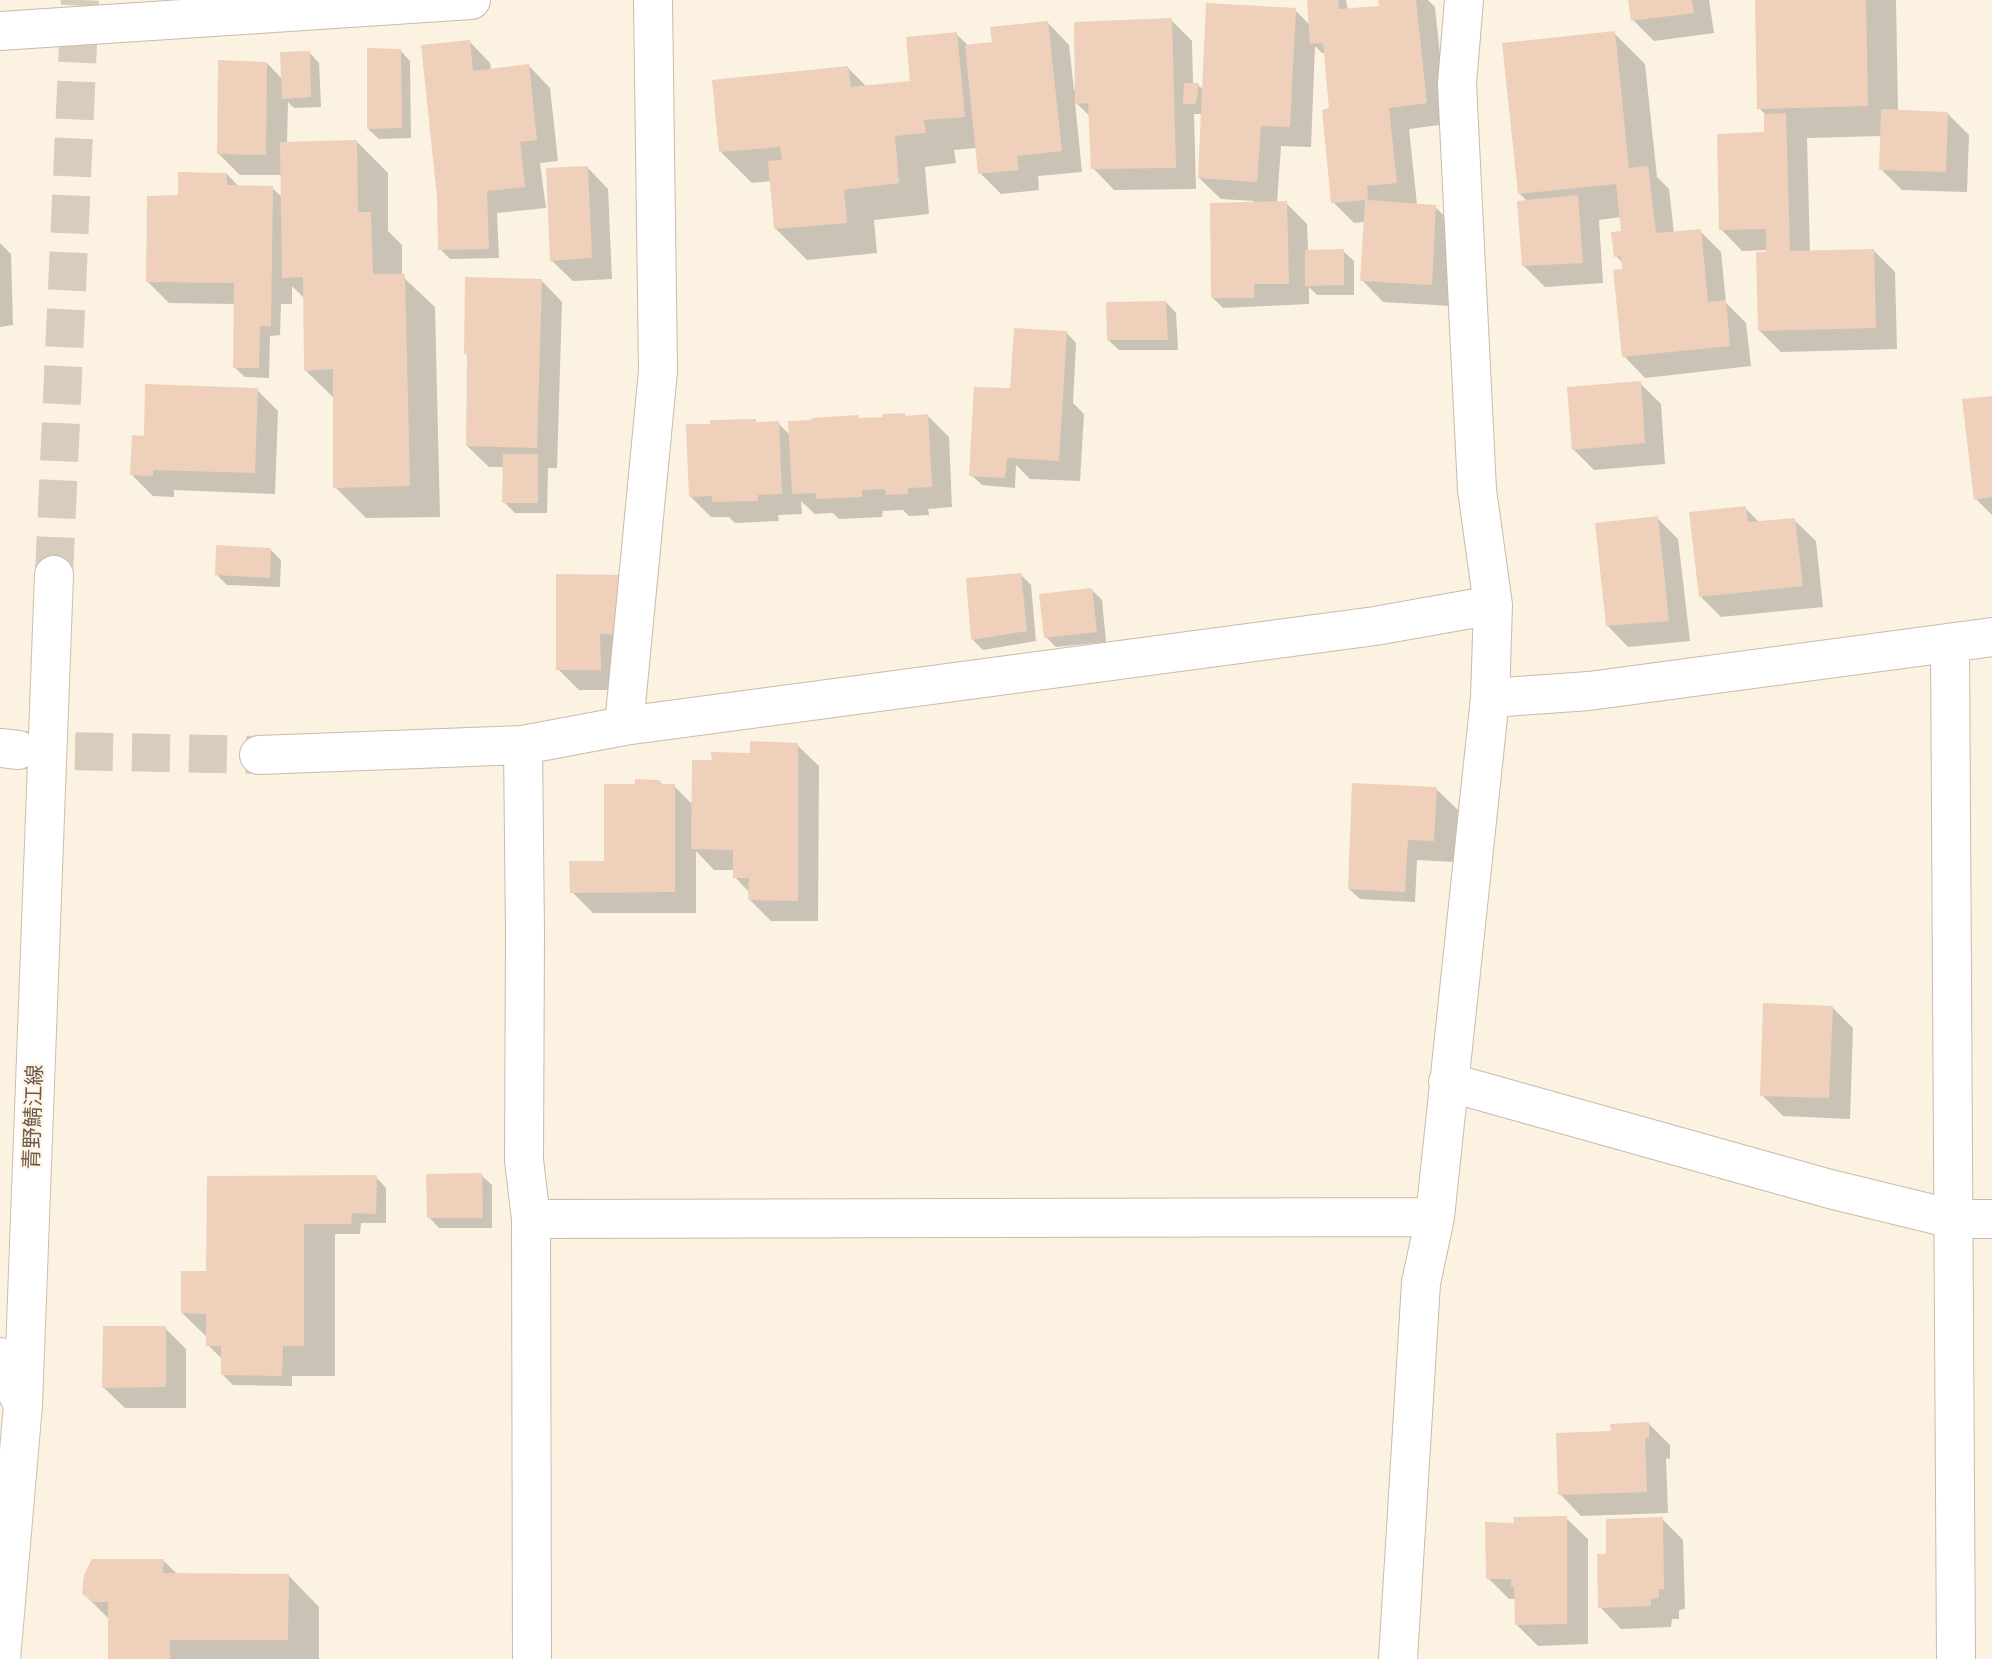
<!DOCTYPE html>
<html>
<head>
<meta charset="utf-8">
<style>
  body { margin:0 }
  canvas { display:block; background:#fbf2e2 }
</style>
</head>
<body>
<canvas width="1992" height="1659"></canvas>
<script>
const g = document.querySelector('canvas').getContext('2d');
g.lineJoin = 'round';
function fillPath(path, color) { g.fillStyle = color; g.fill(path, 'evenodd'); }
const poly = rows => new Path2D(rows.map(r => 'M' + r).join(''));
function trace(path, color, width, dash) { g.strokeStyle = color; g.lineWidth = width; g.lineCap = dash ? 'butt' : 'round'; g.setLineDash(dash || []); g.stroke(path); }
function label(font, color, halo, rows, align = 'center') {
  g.font = font + ' "IBM Plex Sans","Noto Sans JP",sans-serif'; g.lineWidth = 5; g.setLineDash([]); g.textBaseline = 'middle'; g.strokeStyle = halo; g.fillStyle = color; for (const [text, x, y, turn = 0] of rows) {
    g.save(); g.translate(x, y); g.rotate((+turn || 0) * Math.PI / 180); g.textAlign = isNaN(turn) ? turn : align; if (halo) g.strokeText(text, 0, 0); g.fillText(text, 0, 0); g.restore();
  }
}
fillPath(poly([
  [1308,0,1346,0,1348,11,1381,8,1380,0,1428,0,1435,7,1447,124,1409,129,1417,205,1435,207,1457,228,1452,306,1383,302,1362,280,1365,222,1354,223,1333,202,1331,109,1326,53,1322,53,1315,46,1311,147,1281,146,1277,203,1286,203,1307,224,1308,251,1343,251,1354,261,1354,295,1317,295,1309,287,1309,304,1223,308,1213,298,1254,201,1221,199,1199,178,1202,114,1194,114,1196,189,1114,190,1093,168,1091,117,1075,102,1082,172,1038,176,1039,190,1001,194,980,173,977,148,954,150,956,163,925,167,929,214,874,220,877,253,807,260,776,229,772,181,752,183,721,152,848,68,867,87,912,83,956,34,969,46,994,44,1048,23,1069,45,1074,90,1076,90,1171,20,1192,41,1193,84,1198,85,1204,90,1295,10,1310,25],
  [1630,0,1709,0,1714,33,1654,41,1633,20],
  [1757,0,1896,0,1898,112,1948,114,1969,135,1967,192,1902,190,1881,169,1882,136,1807,138,1810,253,1874,251,1895,272,1897,349,1781,352,1760,331,1768,250,1742,251,1721,229,1766,134,1765,114,1759,108],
  [1614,33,1645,64,1657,177,1669,189,1674,233,1700,231,1721,252,1726,303,1746,323,1751,366,1645,378,1624,356,1623,263,1616,256,1623,232,1621,217,1599,220,1603,283,1545,287,1524,266,1528,202,1520,194],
  [469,41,490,63,491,70,529,66,550,88,558,161,540,163,546,208,497,213,499,258,450,259,440,249],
  [400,50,410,61,411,138,379,139,368,129],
  [309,52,319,63,321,107,294,108,288,102,287,143,357,142,388,173,388,231,402,245,402,276,435,307,440,517,366,518,335,487,335,399,306,371,305,299,292,286,292,304,281,304,280,335,270,336,269,378,245,377,234,367,235,304,169,303,148,282,227,174,239,187,272,188,283,198,282,175,240,175,219,154,267,63,283,80],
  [587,167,608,189,612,279,573,281,551,260],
  [0,243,11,254,13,325,0,327],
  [541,280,562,302,557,468,548,468,547,513,515,513,504,502,505,467,489,467,467,446,469,357,465,353],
  [1166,302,1176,313,1178,350,1119,350,1108,340],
  [1066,332,1076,343,1073,403,1084,414,1080,481,1030,479,1016,465,1015,488,982,485,971,475,1012,390],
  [1640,383,1661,404,1665,464,1594,470,1573,449],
  [257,390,278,411,275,494,174,490,174,497,153,496,132,475,145,437],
  [1992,398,1992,515,1976,499],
  [904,414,907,417,928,416,949,437,952,507,928,509,929,515,909,516,903,510,883,511,882,517,839,519,833,513,815,514,801,501,802,514,778,515,779,521,735,523,729,517,711,517,690,496,755,421,758,424,778,423,791,436,860,419,883,419],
  [1745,508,1760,523,1794,520,1816,541,1823,607,1721,617,1700,596],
  [1657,518,1678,539,1690,641,1628,647,1607,625],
  [270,549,281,560,280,587,227,585,217,575],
  [1021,575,1031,585,1036,641,983,650,973,640],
  [626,577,621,690,579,690,558,669],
  [1092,590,1102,600,1106,642,1056,647,1046,637],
  [797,745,819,766,818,921,771,921,750,900,750,893,735,877,735,870,714,870,696,851,696,913,593,913,572,892,606,863,637,786,659,781,664,786,674,786,693,805,714,762],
  [1436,789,1458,810,1455,862,1417,860,1415,902,1360,899,1349,889],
  [1832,1007,1853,1028,1850,1119,1783,1116,1762,1095],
  [481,1175,492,1185,492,1228,439,1228,429,1217],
  [376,1177,386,1188,386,1223,361,1223,360,1234,335,1234,335,1376,292,1376,292,1386,233,1385,223,1375,223,1360,208,1345,208,1338,182,1313,208,1272],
  [165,1328,186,1349,186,1408,125,1408,103,1387],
  [1649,1424,1670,1445,1670,1459,1666,1458,1668,1513,1581,1516,1560,1494,1613,1433],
  [1566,1518,1588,1539,1588,1644,1538,1646,1517,1625,1516,1599,1509,1599,1488,1578,1515,1525],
  [1662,1519,1683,1540,1685,1609,1679,1610,1679,1619,1672,1619,1671,1627,1621,1629,1600,1607,1608,1556],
  [164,1561,178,1575,289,1576,319,1607,319,1659,110,1659,110,1620,84,1594]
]), '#0003');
fillPath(poly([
  [1307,0,1338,0,1339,9,1379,6,1378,0,1416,0,1427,103,1389,108,1397,183,1367,186,1368,200,1436,205,1432,285,1360,281,1365,200,1331,203,1322,110,1329,108,1323,43,1310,44],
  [1628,0,1692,0,1694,13,1631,21],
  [1755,0,1866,0,1868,106,1757,109],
  [1206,3,1296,8,1290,127,1261,126,1257,182,1198,178],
  [1172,18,1176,168,1091,169,1088,103,1075,104,1074,22],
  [1048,21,1062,151,1017,156,1019,170,978,174,965,45,992,42,990,27],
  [1615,31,1629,168,1648,166,1656,233,1701,229,1708,302,1726,300,1730,346,1622,357,1613,270,1622,269,1621,256,1614,257,1611,232,1621,231,1616,184,1518,194,1502,43],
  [957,32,965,117,924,120,926,133,895,136,899,183,844,190,847,223,774,229,768,161,782,160,780,147,719,152,712,80,848,66,851,87,910,81,906,37],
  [470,40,473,71,529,64,537,140,520,142,525,187,487,191,489,249,438,250,437,197,421,45],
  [367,48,401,49,402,128,367,129],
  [310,51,311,97,282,99,280,52],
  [218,60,267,62,266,155,217,154],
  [1184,83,1199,83,1196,104,1183,104],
  [1881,109,1948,112,1946,172,1879,170],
  [1786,113,1790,251,1874,249,1876,328,1758,331,1756,252,1766,252,1766,229,1719,230,1717,134,1764,132,1764,114],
  [357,140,358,212,371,212,373,274,405,274,410,486,333,488,333,369,304,371,303,277,282,278,280,142],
  [588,166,592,258,550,261,546,168],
  [178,172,227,173,227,185,273,186,271,326,260,326,259,368,233,368,234,283,146,282,147,196,178,195],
  [1578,195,1583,263,1522,266,1517,201],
  [1287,201,1289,284,1254,284,1254,298,1211,298,1210,203],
  [1344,249,1344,285,1305,286,1305,250],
  [465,277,542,279,537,448,466,446,467,354,464,354],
  [1166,301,1168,340,1107,340,1106,302],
  [1014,328,1067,331,1059,461,1007,458,1005,478,969,476,974,387,1010,388],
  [1641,381,1645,443,1572,450,1567,387],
  [145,384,258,388,255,473,153,470,153,476,130,475,132,435,144,436],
  [1992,396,1992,497,1974,500,1962,399],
  [905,413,905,416,928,414,932,487,908,488,908,494,886,495,885,489,862,490,862,497,816,499,816,493,792,494,788,421,812,420,811,418,858,415,859,418,882,417,882,414],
  [756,419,756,422,779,421,782,494,758,495,758,501,712,502,712,496,689,497,686,424,710,424,710,420],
  [503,454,538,454,538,503,502,503],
  [1746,506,1748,522,1795,518,1803,586,1699,597,1689,512],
  [1658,516,1669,621,1606,626,1595,523],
  [216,545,271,548,270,578,215,575],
  [1021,573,1027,631,971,640,966,578],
  [556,574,627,575,618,635,600,634,601,670,556,670],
  [1092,588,1097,632,1044,638,1039,594],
  [750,741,798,743,798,901,748,900,749,878,733,878,733,850,691,849,692,760,712,760,711,752,750,753],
  [635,779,660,780,660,784,675,784,675,892,570,893,569,861,604,861,604,784,635,784],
  [1352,783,1437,787,1434,841,1408,840,1405,892,1348,889],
  [1763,1003,1833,1006,1829,1098,1760,1096],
  [482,1173,483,1218,427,1218,426,1174],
  [377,1175,376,1214,352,1213,351,1224,304,1224,304,1346,283,1346,282,1376,221,1375,221,1346,206,1346,206,1314,181,1313,181,1271,206,1271,207,1176],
  [103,1326,166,1326,166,1387,102,1388],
  [1649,1422,1649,1438,1645,1438,1647,1492,1558,1495,1556,1433,1611,1431,1610,1424],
  [1567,1516,1567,1624,1515,1625,1514,1587,1511,1587,1511,1579,1486,1579,1485,1522,1514,1523,1513,1517],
  [1663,1517,1664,1589,1659,1589,1659,1598,1651,1599,1651,1606,1598,1608,1597,1554,1606,1554,1606,1519],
  [92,1559,164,1559,163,1573,289,1574,288,1640,170,1640,170,1659,108,1659,108,1602,94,1602,82,1594,84,1575]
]), '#efd1bb');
trace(poly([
  [18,750,259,755]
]), '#d8ccbc', 38, [38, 19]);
trace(poly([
  [54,575,80,0]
]), '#d8ccbc', 38, [38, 19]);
const minor = poly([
  [0,31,471,0],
  [1950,643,1956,1659],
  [1490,698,1589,691,1992,637],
  [624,726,658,371,653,0],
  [523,745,525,934,524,1160,531,1219,532,1659],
  [0,748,18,750],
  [259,755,523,745,624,726,1375,626,1493,605],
  [1448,1082,1830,1189,1953,1219,1992,1219],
  [531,1219,1435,1217],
  [0,1357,23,1405],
  [1398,1659,1421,1283,1435,1217,1490,698,1493,605,1477,490,1457,84,1464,0]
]);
const secondary = poly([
  [1,1659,23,1405,54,575]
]);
trace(minor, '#cbbaaa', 40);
trace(secondary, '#d0bcaa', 40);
trace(minor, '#fff', 38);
trace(secondary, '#fff', 38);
label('21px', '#71594a', '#fef6e8', [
  ["青野鯖江線",34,1117,-88]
]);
</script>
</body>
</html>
